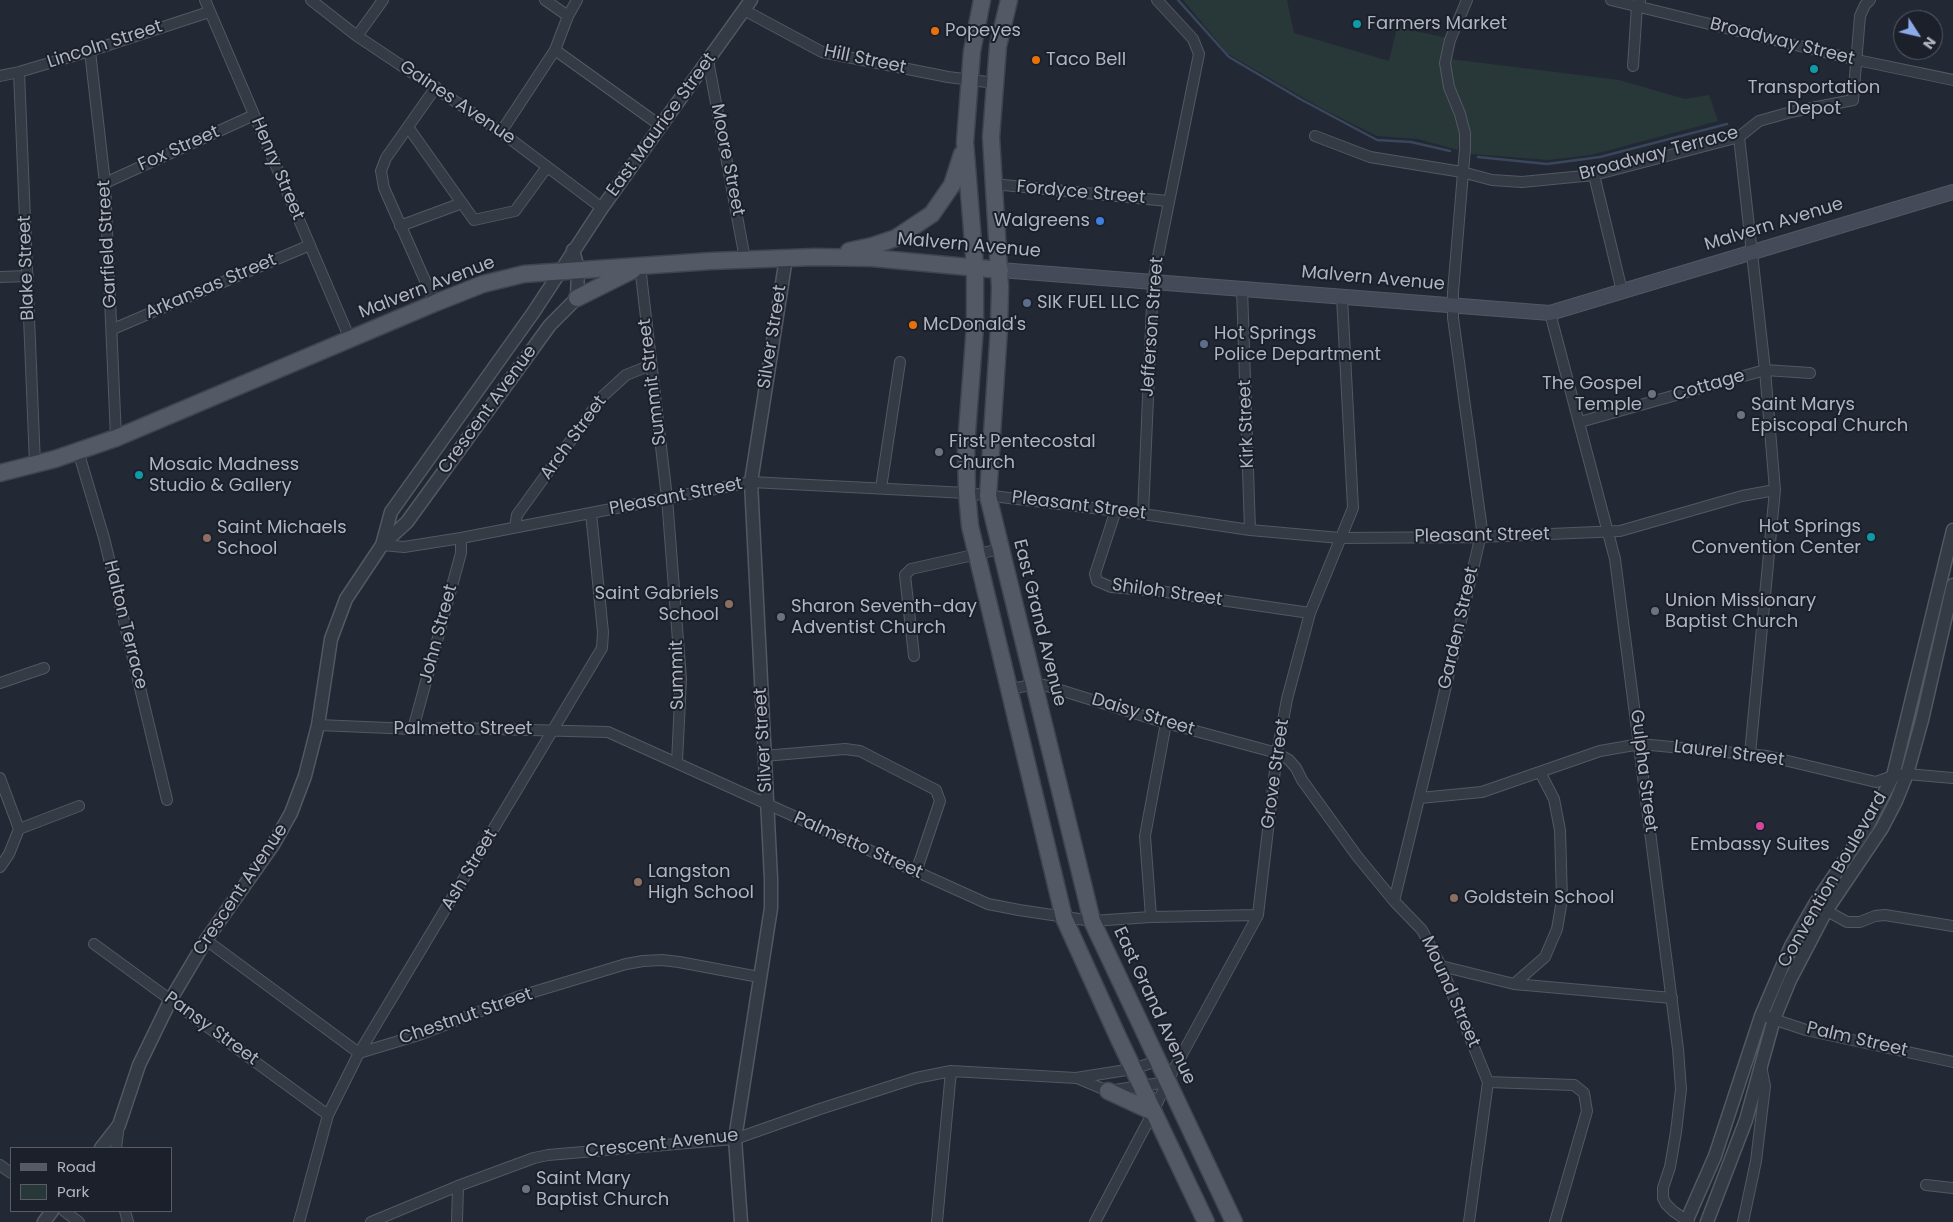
<!DOCTYPE html>
<html>
<head>
<meta charset="utf-8">
<style>
  body { margin:0 }
  #map { position:relative; width:1953px; height:1222px; overflow:hidden; background:#222934; font-family:Poppins,sans-serif }
  canvas { display:block }
  .legend { position:absolute; left:10px; top:1147px; width:162px; height:65px; box-sizing:border-box; background:#1b202a; border:1px solid #575c67; margin:0; padding:6px 9px; list-style:none; font-size:15px; color:#b0b5c2 }
  .legend li { display:flex; align-items:center; gap:10px; height:25px }
  .legend b { width:25px; border:1px solid #575c67 }
  .north { position:absolute; left:1893px; top:10px; width:50px; height:50px; box-sizing:border-box; background:#1b202a; border:1px solid #575c67; border-radius:50%; rotate:125deg; font-size:14px; font-weight:700; line-height:20px; text-align:center; color:#b0b5c2 }
  .north::after { content:''; display:block; margin:auto; width:18px; height:22px; background:#8caaea; clip-path:polygon(50% 0,100% 100%,50% 72%,0 100%) }
</style>
</head>
<body>
<div id="map">
<canvas width="1953" height="1222"></canvas>
<ul class="legend">
<li><b style="height:6px;background:#535a65"></b>Road</li>
<li><b style="height:14px;background:#283839"></b>Park</li>
</ul>
<div class="north">N</div>
</div>
<script>
const g = document.querySelector('canvas').getContext('2d');
g.lineJoin = 'round';
function fillPath(path, color) { g.fillStyle = color; g.fill(path, 'evenodd'); }
const poly = rows => new Path2D(rows.map(r => 'M' + r).join(''));
function trace(path, color, width, dash) { g.strokeStyle = color; g.lineWidth = width; g.lineCap = dash ? 'butt' : 'round'; g.setLineDash(dash || []); g.stroke(path); }
function label(font, color, halo, rows, align = 'center') {
  g.font = font + ' Poppins,sans-serif'; g.lineWidth = 4; g.setLineDash([]); g.textBaseline = 'middle'; g.strokeStyle = halo; g.fillStyle = color; for (const [text, x, y, turn = 0] of rows) {
    g.save(); g.translate(x, y); g.rotate((+turn || 0) * Math.PI / 180); g.textAlign = isNaN(turn) ? turn : align; if (halo) g.strokeText(text, 0, 0); g.fillText(text, 0, 0); g.restore();
  }
}
fillPath(poly([
  [1183,0,1287,0,1294,33,1389,61,1397,27,1447,38,1440,62,1446,88,1460,132,1458,150,1418,139,1377,136,1319,107,1228,54],
  [1450,59,1619,80,1685,99,1709,95,1718,121,1591,155,1548,160,1471,154,1469,127,1455,88,1450,66]
]), '#283839');
trace(poly([
  [1178,0,1229,57,1302,100,1377,140,1411,142,1450,151],
  [1478,157,1547,164,1600,157,1727,124]
]), '#39465c', 2.5);
const minor = poly([
  [205,0,350,339],
  [311,0,357,36,501,132,602,208],
  [545,0,568,16],
  [1611,0,1857,60,1953,80],
  [744,10,822,52,948,77,995,83],
  [357,36,383,0],
  [555,50,661,126],
  [90,51,105,183,116,438],
  [708,60,745,259],
  [1633,66,1637,6,1640,1],
  [19,72,35,464],
  [0,76,19,72,90,51,209,12],
  [408,127,474,220,515,211,547,167],
  [501,132,555,50,568,16,577,0],
  [1315,136,1370,157,1462,172,1492,180,1522,182,1594,175,1739,137,1759,121,1791,112,1853,100,1860,16,1865,5,1870,0],
  [1739,137,1765,370,1775,490,1750,754],
  [1594,175,1622,291],
  [105,183,254,115],
  [993,184,1168,201],
  [400,226,462,203],
  [640,266,667,498,681,679,677,762],
  [0,277,28,276],
  [1242,288,1250,530],
  [435,303,384,188,381,171,386,158,436,87],
  [1550,313,1615,559,1678,1049,1681,1089,1676,1132,1670,1167,1663,1188,1663,1198,1666,1204,1673,1211,1689,1222],
  [113,329,310,245],
  [1580,422,1765,370,1810,373],
  [78,451,104,538,167,800],
  [881,488,900,362],
  [1116,510,1095,574,1097,581,1111,587,1159,591,1310,613],
  [1143,514,1153,281,1199,54,1193,39,1157,0],
  [515,527,517,515,603,396,626,375,651,365],
  [382,545,404,547,461,538,751,482,967,493,1143,514,1250,530,1340,538,1480,537,1620,531,1742,496,1775,490],
  [914,656,905,575,911,569,1000,549],
  [0,683,44,668],
  [1008,690,1034,684,1044,685,1166,723,1277,753,1289,760,1296,768,1302,780,1357,856,1394,901,1422,930,1441,966,1488,1082,1469,1222],
  [318,725,413,729,453,728,608,732,988,904,1019,910,1092,921,1151,917,1258,915],
  [413,729,461,553,461,538],
  [764,756,845,749,860,751,936,790,940,801,916,872],
  [0,778,19,829],
  [1420,798,1482,792,1600,751,1640,744,1767,756,1876,782,1893,776,1907,774,1953,778],
  [0,867,9,854,19,829,79,806],
  [1394,901,1436,729,1482,530,1453,318,1453,292,1465,149,1465,133,1460,114,1449,87,1445,63,1450,40,1467,0],
  [1820,907,1847,922,1860,922,1875,916,1885,915,1953,926],
  [1151,917,1145,836,1166,723],
  [206,940,359,1053,422,1034,517,997,626,964,643,961,662,960,679,962,759,977],
  [94,944,328,1115],
  [1441,966,1514,984,1672,998],
  [1514,984,1545,957,1557,929,1562,900,1560,830,1554,799,1540,772],
  [1767,1017,1806,1030,1953,1062],
  [1077,1078,1108,1091,1167,1082],
  [1488,1082,1574,1085,1584,1093,1587,1111,1555,1222],
  [116,1148,119,1125],
  [0,1165,11,1173],
  [1926,1185,1953,1188],
  [64,1211,79,1222],
  [125,1211,128,1222],
  [299,1222,328,1115,359,1053,602,648,603,632,591,513],
  [371,1222,458,1186,534,1158,548,1155,735,1139,820,1109,916,1078,951,1071,1076,1078,1133,1069,1157,1061],
  [457,1222,458,1186],
  [937,1222,951,1071],
  [1095,1222,1153,1112,1167,1082,1258,915,1277,753,1287,699,1310,613,1353,508,1342,297],
  [1743,1222,1756,1161,1765,1086,1761,1066]
]);
const tertiary = poly([
  [382,545,391,512,533,313,602,208,751,0],
  [101,1148,119,1125,139,1065,171,999,206,940,273,845,291,813,305,776,318,725,331,639,346,599,382,545,407,522,550,325,577,298,578,269,573,250],
  [44,1222,52,1211],
  [741,1222,735,1139,771,908,771,879,751,482,786,258],
  [1686,1222,1715,1156,1761,1016,1791,946,1815,904,1867,827,1893,776,1953,530],
  [1707,1222,1746,1120,1774,1019,1790,980,1826,911,1882,828,1896,801,1907,774,1922,720,1953,585]
]);
const secondary = poly([
  [1000,270,1550,313,1953,192]
]);
const primary = poly([
  [982,0,972,51,965,142,975,267,975,326,966,446,967,493,970,526,1064,918,1118,1037,1206,1222],
  [1009,0,998,46,991,137,1000,287,999,328,988,496,1092,921,1234,1222],
  [849,251,872,246,896,238,932,214,952,185,962,154],
  [577,298,633,270],
  [0,473,55,459,116,438,435,303,483,284,524,274,711,261,815,257,872,258,1000,270],
  [1108,1091,1153,1112]
]);
trace(minor, '#535863', 12);
trace(tertiary, '#535863', 15);
trace(secondary, '#535863', 16);
trace(primary, '#3f444f', 19);
trace(minor, '#353b45', 10);
trace(tertiary, '#353b45', 12);
trace(secondary, '#444a58', 14);
trace(primary, '#535a65', 16);
for (const [x, y, r, color] of [
  [1357,24,5,"#0f9aa8"],
  [935,31,5,"#e8710a"],
  [1036,60,5,"#e8710a"],
  [1814,69,5,"#0f9aa8"],
  [1100,221,5,"#3f7fe0"],
  [1027,303,5,"#5c6f8a"],
  [913,325,5,"#e8710a"],
  [1204,344,5,"#5c6f8a"],
  [1652,394,5,"#6b7280"],
  [1741,415,5,"#6b7280"],
  [939,452,5,"#6b7280"],
  [139,475,5,"#0f9aa8"],
  [1871,537,5,"#0f9aa8"],
  [207,538,5,"#8d6e63"],
  [729,604,5,"#8d6e63"],
  [1655,611,5,"#6b7280"],
  [781,617,5,"#6b7280"],
  [1760,826,5,"#d1479c"],
  [638,882,5,"#8d6e63"],
  [1454,898,5,"#8d6e63"],
  [526,1189,5,"#6b7280"]
]) { const dot = new Path2D(); dot.arc(x, y, r, 0, 2 * Math.PI); g.fillStyle = color; g.fill(dot); trace(dot, '#1b202a', 2); }
label('18px', '#b0b5c2', '#1b202a', [
  ["Farmers Market",1367,24],
  ["Popeyes",945,31],
  ["Taco Bell",1046,60],
  ["Transportation",1814,88,"center"],
  ["Depot",1814,109,"center"],
  ["Walgreens",1090,221,"right"],
  ["SIK FUEL LLC",1037,303],
  ["McDonald's",923,325],
  ["Hot Springs",1214,334],
  ["Police Department",1214,355],
  ["The Gospel",1642,384,"right"],
  ["Temple",1642,405,"right"],
  ["Saint Marys",1751,405],
  ["Episcopal Church",1751,426],
  ["First Pentecostal",949,442],
  ["Church",949,463],
  ["Mosaic Madness",149,465],
  ["Studio & Gallery",149,486],
  ["Hot Springs",1861,527,"right"],
  ["Convention Center",1861,548,"right"],
  ["Saint Michaels",217,528],
  ["School",217,549],
  ["Saint Gabriels",719,594,"right"],
  ["School",719,615,"right"],
  ["Union Missionary",1665,601],
  ["Baptist Church",1665,622],
  ["Sharon Seventh-day",791,607],
  ["Adventist Church",791,628],
  ["Embassy Suites",1760,845,"center"],
  ["Langston",648,872],
  ["High School",648,893],
  ["Goldstein School",1464,898],
  ["Saint Mary",536,1179],
  ["Baptist Church",536,1200]
], 'left');
label('18px', '#b0b5c2', '#1b202a', [
  ["Broadway Street",1782,42,14],
  ["Lincoln Street",105,45,-18],
  ["Hill Street",865,60,12],
  ["Gaines Avenue",457,103,34],
  ["East Maurice Street",662,125,-54],
  ["Fox Street",179,149,-24],
  ["Broadway Terrace",1659,154,-15],
  ["Moore Street",727,160,79],
  ["Henry Street",277,169,67],
  ["Fordyce Street",1081,193,5],
  ["Malvern Avenue",1774,225,-17],
  ["Garfield Street",108,244,-93],
  ["Malvern Avenue",969,246,5],
  ["Blake Street",27,268,-92],
  ["Malvern Avenue",1373,279,5],
  ["Arkansas Street",211,287,-23],
  ["Malvern Avenue",427,288,-21],
  ["Jefferson Street",1153,327,-86],
  ["Silver Street",773,337,-81],
  ["Summit Street",653,382,-97],
  ["Cottage",1709,386,-16],
  ["Crescent Avenue",488,410,-54],
  ["Kirk Street",1247,424,-92],
  ["Arch Street",574,438,-54],
  ["Pleasant Street",676,497,-11],
  ["Pleasant Street",1079,506,7],
  ["Pleasant Street",1482,536,-1],
  ["Shiloh Street",1167,593,8],
  ["East Grand Avenue",1039,623,76],
  ["Halton Terrace",125,625,76],
  ["Garden Street",1459,628,-77],
  ["John Street",439,634,-75],
  ["Summit",678,675,-91],
  ["Daisy Street",1143,715,17],
  ["Palmetto Street",463,729],
  ["Silver Street",764,740,-93],
  ["Laurel Street",1729,754,7],
  ["Gulpha Street",1643,771,83],
  ["Grove Street",1276,774,-82],
  ["Palmetto Street",858,846,24],
  ["Ash Street",470,870,-59],
  ["Convention Boulevard",1833,880,-60],
  ["Crescent Avenue",241,890,-56],
  ["Mound Street",1450,992,66],
  ["East Grand Avenue",1154,1006,65],
  ["Chestnut Street",466,1017,-19],
  ["Pansy Street",211,1029,36],
  ["Palm Street",1857,1040,13],
  ["Crescent Avenue",662,1144,-6]
]);
</script>
</body>
</html>
